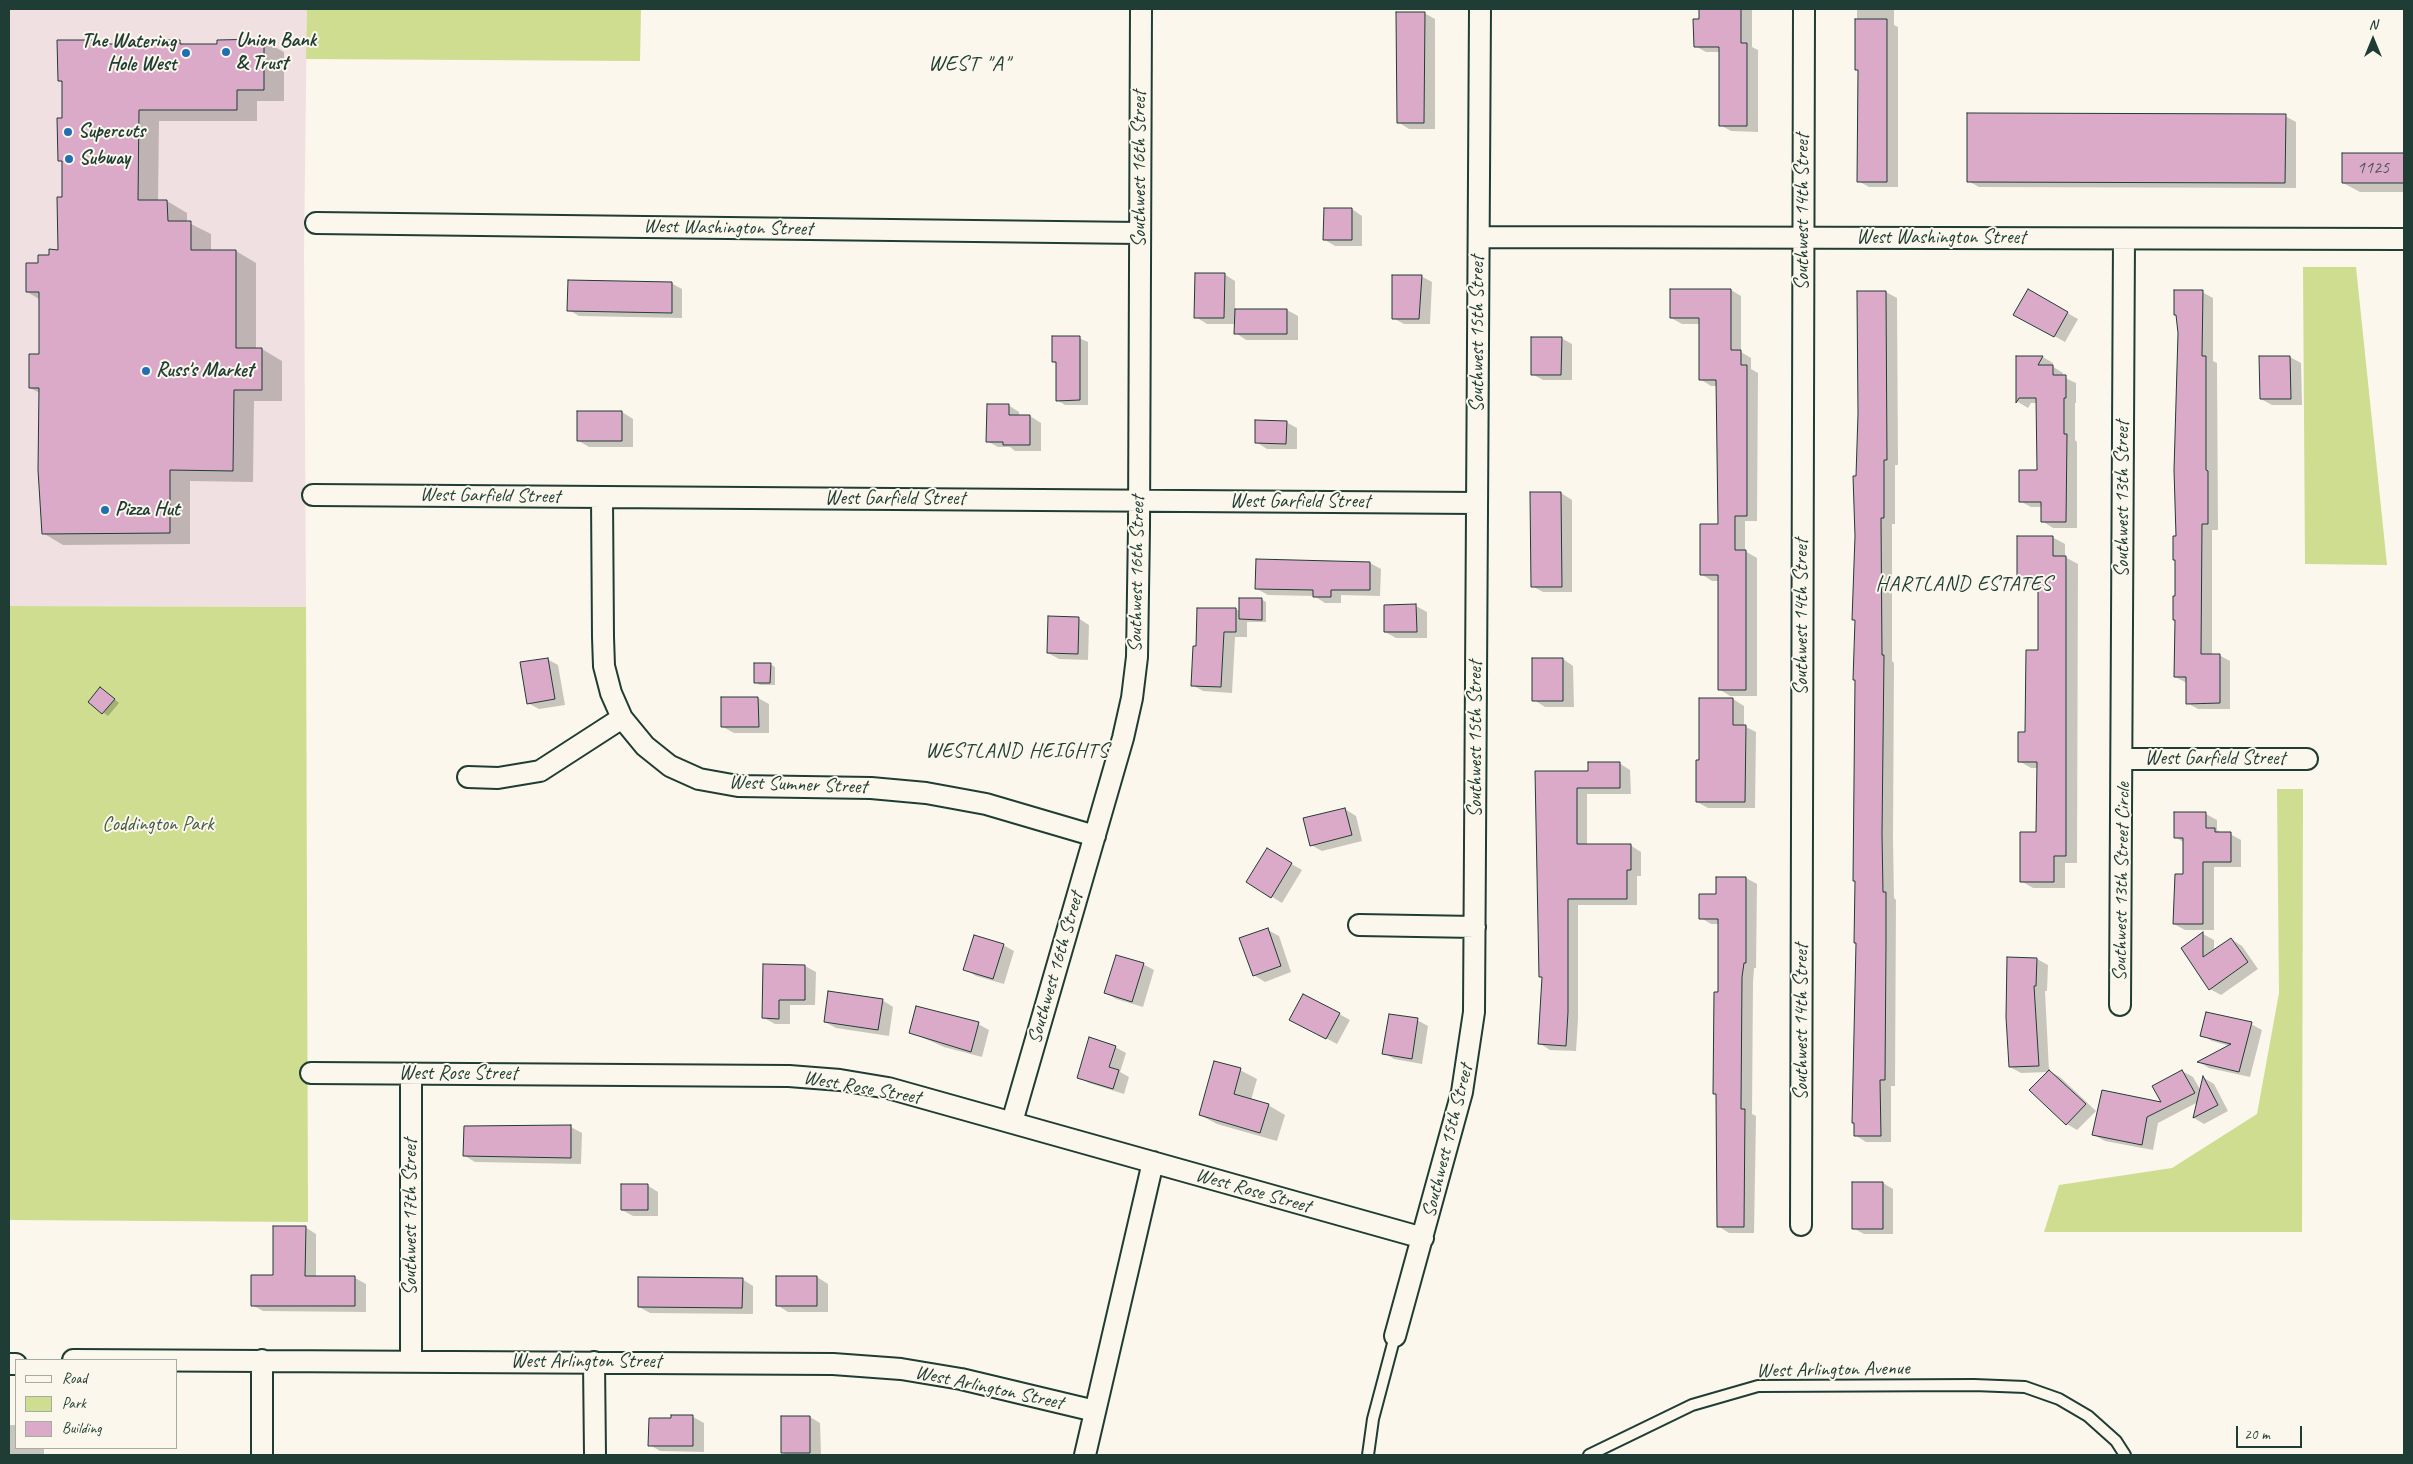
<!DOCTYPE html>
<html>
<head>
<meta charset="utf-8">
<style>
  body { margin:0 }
  #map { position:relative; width:2413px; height:1464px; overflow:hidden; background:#fbf7ec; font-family:Caveat,sans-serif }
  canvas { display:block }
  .frame { position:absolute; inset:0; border:10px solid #1f3d34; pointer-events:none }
  .legend { position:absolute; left:15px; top:1359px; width:162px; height:90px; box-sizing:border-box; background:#fbf7ec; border:1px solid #a3ada2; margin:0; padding:6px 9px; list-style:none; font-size:15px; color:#1f3d34 }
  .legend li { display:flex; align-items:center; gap:10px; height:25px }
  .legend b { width:25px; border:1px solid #a3ada2 }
  .north { position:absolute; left:2348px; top:15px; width:50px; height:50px; -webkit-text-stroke:4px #fbf7ec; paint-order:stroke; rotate:0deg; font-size:14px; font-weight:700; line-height:20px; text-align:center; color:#1f3d34 }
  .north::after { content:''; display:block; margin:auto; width:18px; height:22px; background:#1f3d34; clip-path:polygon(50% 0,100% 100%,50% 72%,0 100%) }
  .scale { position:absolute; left:2236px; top:1426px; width:66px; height:22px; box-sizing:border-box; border:2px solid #1f3d34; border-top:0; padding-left:6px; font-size:15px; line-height:18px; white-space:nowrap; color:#1f3d34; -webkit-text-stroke:4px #fbf7ec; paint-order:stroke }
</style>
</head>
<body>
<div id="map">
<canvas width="2413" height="1464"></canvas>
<div class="frame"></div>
<ul class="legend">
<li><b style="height:6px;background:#fbf7ec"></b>Road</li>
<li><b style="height:14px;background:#cedd90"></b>Park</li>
<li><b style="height:14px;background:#dbaac9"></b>Building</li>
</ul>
<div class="north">N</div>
<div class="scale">20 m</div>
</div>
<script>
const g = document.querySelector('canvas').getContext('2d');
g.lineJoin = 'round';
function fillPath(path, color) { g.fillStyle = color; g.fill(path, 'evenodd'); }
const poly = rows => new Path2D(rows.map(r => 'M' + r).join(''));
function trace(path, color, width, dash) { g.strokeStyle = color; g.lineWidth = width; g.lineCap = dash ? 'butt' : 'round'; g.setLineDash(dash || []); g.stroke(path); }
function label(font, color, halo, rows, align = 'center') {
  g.font = font + ' Caveat,sans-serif'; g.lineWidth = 4; g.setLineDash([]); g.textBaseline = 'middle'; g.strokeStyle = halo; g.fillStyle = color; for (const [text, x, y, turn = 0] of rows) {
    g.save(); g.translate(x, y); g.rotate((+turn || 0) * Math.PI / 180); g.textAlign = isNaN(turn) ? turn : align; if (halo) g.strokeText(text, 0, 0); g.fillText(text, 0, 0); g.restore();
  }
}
fillPath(poly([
  [9,9,307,9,304,251,306,607,9,606]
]), '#f1e0e2');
fillPath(poly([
  [307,9,641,9,640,61,306,59],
  [2303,267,2356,267,2387,565,2305,564],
  [9,606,306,607,308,1222,9,1220],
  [2277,789,2303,789,2302,1232,2044,1232,2059,1185,2172,1168,2257,1114,2279,993]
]), '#cedd90');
fillPath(poly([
  [1700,9,1752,9,1752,47,1758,50,1758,132,1731,131,1720,125,1720,52,1706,52,1695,46],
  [1857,9,1894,9,1894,25,1898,27,1898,187,1869,187,1858,181,1859,70,1857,69],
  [1424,13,1435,19,1435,129,1409,129,1398,122],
  [99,41,108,46,179,42,186,45,218,45,264,41,284,52,284,101,257,101,257,121,159,121,158,201,167,201,187,213,187,222,211,234,211,251,236,251,256,263,256,349,262,349,282,361,282,401,254,401,253,482,190,481,190,544,63,545,43,533,40,393,30,388,40,355,41,300,27,292,39,264,59,251,64,198,63,163,59,160,64,119,64,83,59,81],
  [2285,116,2296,122,2296,188,1979,187,1968,181],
  [2343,154,2404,154,2404,192,2360,192,2343,183],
  [1352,209,1362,216,1362,246,1335,246,1325,240],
  [1224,274,1235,281,1235,310,1287,310,1298,316,1298,340,1246,340,1236,333,1236,324,1207,324,1196,317],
  [1421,276,1432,282,1430,324,1404,324,1393,318],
  [671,283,682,289,682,318,579,316,569,310],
  [1731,290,1741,296,1741,352,1751,358,1751,369,1758,373,1757,521,1745,521,1745,551,1757,558,1757,696,1730,696,1719,689,1719,581,1712,581,1701,574,1719,525,1717,386,1711,386,1700,379,1700,324,1682,324,1671,318],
  [2028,291,2078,319,2065,342,2015,314],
  [1859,292,1886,292,1897,298,1898,465,1895,465,1895,524,1892,524,1892,661,1894,663,1893,840,1894,898,1896,900,1895,1086,1891,1086,1891,1142,1866,1142,1855,1135],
  [2202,292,2213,298,2213,361,2217,363,2218,530,2212,530,2212,655,2219,655,2230,661,2230,709,2198,709,2187,703,2187,683,2175,677,2177,537],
  [1079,338,1088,342,1088,405,1065,405,1057,400,1057,364,1053,361],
  [1561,338,1572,344,1572,380,1543,380,1532,374],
  [2018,357,2043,357,2053,363,2052,366,2063,373,2063,377,2076,383,2076,403,2075,403,2075,440,2077,442,2077,528,2053,528,2042,521,2042,507,2031,507,2020,501,2038,471,2038,403,2031,403,2028,408,2018,402],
  [2290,357,2301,363,2302,405,2272,405,2261,399,2260,358],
  [1008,405,1019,412,1019,416,1030,416,1041,423,1041,451,1015,451,1010,447,998,447,987,441],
  [579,412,622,412,633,419,633,447,589,447,579,441],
  [1286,422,1297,428,1297,449,1267,449,1256,442],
  [1561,493,1572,500,1572,592,1543,592,1532,586],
  [2052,537,2065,544,2065,557,2078,564,2077,863,2065,863,2065,888,2033,888,2021,881,2037,834,2038,768,2031,768,2019,761,2026,733,2039,651,2039,584,2030,584,2018,577],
  [1370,563,1381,569,1380,596,1341,595,1341,603,1325,603,1314,596,1268,595,1257,589],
  [1261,599,1266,602,1266,622,1247,622,1247,637,1235,637,1232,693,1203,691,1192,685,1197,647,1236,609,1241,612],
  [1416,606,1427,612,1427,638,1396,638,1385,632],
  [1078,618,1089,625,1088,660,1059,659,1048,653],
  [547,659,558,665,565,705,539,709,528,703],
  [1563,659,1573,666,1574,707,1545,707,1534,700],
  [770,664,775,667,775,685,760,685,755,682],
  [106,692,119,703,108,716,90,702],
  [758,698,769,704,769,733,734,733,723,727],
  [1700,699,1733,699,1744,706,1744,726,1756,732,1755,808,1708,808,1697,802,1701,761],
  [1619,763,1630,770,1631,794,1587,794,1587,845,1630,845,1641,852,1641,876,1637,876,1637,905,1578,905,1578,1019,1576,1051,1550,1050,1539,1043,1543,978,1536,773,1589,772],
  [1345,809,1356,816,1362,841,1322,851,1311,845],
  [2175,814,2206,814,2217,820,2217,830,2223,834,2230,834,2241,840,2241,867,2214,867,2214,930,2185,930,2174,924,2185,876,2185,843,2175,837],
  [1267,850,1302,870,1282,903,1248,882],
  [1746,878,1757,884,1756,968,1754,968,1753,983,1752,1114,1756,1116,1754,1233,1729,1233,1718,1226,1718,1095,1714,1093,1719,993,1719,924,1711,924,1701,918,1717,896],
  [1268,930,1279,936,1291,972,1265,982,1254,975],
  [2203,934,2214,940,2214,951,2231,939,2242,946,2258,969,2221,995,2210,989,2182,949],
  [1003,945,1014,951,1004,984,976,976,965,969],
  [2037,959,2048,965,2047,991,2045,991,2049,1071,2060,1077,2096,1111,2077,1130,2067,1124,2048,1072,2021,1073,2010,1067],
  [1143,964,1154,970,1143,1007,1116,999,1106,993],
  [805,966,816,972,815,1005,790,1005,790,1024,775,1024,764,1018],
  [882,1000,893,1007,889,1036,836,1028,825,1022],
  [1339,1014,1350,1020,1337,1044,1301,1025],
  [1417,1020,1428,1026,1422,1064,1394,1059,1384,1053],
  [978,1024,989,1030,982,1057,944,1047,910,1032],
  [2251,1024,2262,1030,2250,1077,2209,1068,2199,1062,2230,1046,2212,1041,2202,1035],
  [1115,1047,1126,1053,1120,1072,1129,1077,1124,1094,1089,1083,1078,1077],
  [1240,1070,1257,1079,1251,1100,1268,1105,1285,1115,1277,1141,1217,1124,1200,1115],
  [2182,1071,2193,1077,2201,1091,2204,1078,2214,1084,2228,1111,2204,1124,2194,1118,2198,1102,2158,1123,2153,1150,2105,1141,2094,1135,2163,1104],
  [571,1127,582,1133,581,1164,475,1162,465,1156],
  [1883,1183,1893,1189,1893,1234,1864,1234,1853,1228],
  [647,1185,658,1192,658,1216,633,1216,622,1210],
  [305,1227,316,1234,316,1277,355,1278,366,1284,366,1312,263,1311,252,1305,274,1277],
  [778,1277,817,1277,828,1284,828,1312,788,1312,777,1305],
  [742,1279,753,1286,753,1314,650,1313,639,1307],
  [672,1416,693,1417,704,1423,704,1452,660,1451,650,1445],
  [810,1417,820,1423,821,1455,787,1455,782,1452],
  [9,1425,16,1425,16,1448,44,1448,44,1455,9,1455]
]), '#0003');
const building = poly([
  [1699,9,1741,9,1741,43,1747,43,1747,126,1719,126,1719,47,1694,47,1693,19,1699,19,1699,9],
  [1396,12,1425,12,1424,123,1397,123,1396,12],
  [1855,19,1887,19,1887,182,1857,182,1858,70,1855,70,1855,19],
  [264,39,264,90,237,90,237,110,139,110,138,200,167,200,168,221,191,221,191,250,236,250,236,348,262,348,262,390,234,390,233,471,170,470,170,533,42,534,38,470,39,388,29,388,29,354,39,354,39,292,26,292,26,263,38,263,38,255,49,255,49,249,58,250,57,197,62,197,62,161,58,161,57,118,62,118,62,81,58,81,57,40,100,40,100,44,136,44,136,40,180,40,180,44,217,44,217,40,264,39],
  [1967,113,2286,114,2285,183,1967,182,1967,113],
  [2342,153,2404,153,2404,183,2342,183,2342,153],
  [1324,208,1352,208,1352,240,1323,240,1324,208],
  [1195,273,1225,273,1224,318,1194,318,1195,273],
  [1392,275,1422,275,1419,319,1392,319,1392,275],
  [568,280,672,282,672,313,567,311,568,280],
  [1670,289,1731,289,1731,350,1741,350,1741,365,1747,365,1747,516,1735,516,1735,550,1746,550,1746,690,1718,690,1718,575,1700,575,1700,524,1718,524,1716,380,1699,380,1699,318,1670,318,1670,289],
  [2028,289,2068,312,2054,337,2013,315,2028,289],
  [2174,290,2203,290,2202,356,2206,356,2206,470,2208,471,2208,524,2202,524,2201,654,2220,654,2220,703,2186,704,2186,677,2174,677,2175,620,2173,620,2173,596,2175,596,2175,560,2173,560,2173,536,2176,536,2174,470,2178,333,2176,315,2174,315,2174,290],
  [1857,291,1886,291,1887,460,1884,460,1884,518,1881,518,1882,655,1884,655,1882,834,1883,892,1886,892,1886,943,1885,1080,1880,1080,1881,1136,1854,1136,1854,1123,1852,1123,1856,943,1854,943,1855,881,1853,881,1855,680,1853,680,1855,620,1852,620,1855,536,1853,476,1856,476,1858,414,1857,291],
  [1235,309,1287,309,1287,334,1234,334,1235,309],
  [1052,336,1080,336,1080,400,1056,401,1056,362,1052,362,1052,336],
  [1531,337,1562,337,1561,375,1531,375,1531,337],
  [2016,356,2043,356,2038,365,2053,365,2053,375,2066,375,2066,398,2064,398,2064,434,2067,434,2066,522,2041,522,2041,502,2019,502,2019,470,2037,470,2036,398,2019,398,2016,403,2016,356],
  [2259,356,2290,356,2291,399,2260,399,2259,356],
  [987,404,1009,404,1009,415,1030,415,1030,445,1003,445,1003,442,986,442,987,404],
  [577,411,622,411,622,441,577,441,577,411],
  [1255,420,1287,421,1286,444,1255,443,1255,420],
  [1530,492,1561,492,1562,587,1531,587,1530,492],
  [2017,536,2053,536,2053,556,2066,556,2066,856,2054,856,2054,882,2020,882,2020,832,2036,832,2037,762,2018,762,2018,732,2025,732,2026,650,2038,650,2038,578,2017,578,2017,536],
  [1256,559,1370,562,1370,590,1331,590,1331,597,1313,597,1313,590,1255,589,1256,559],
  [1239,598,1262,598,1262,620,1239,619,1239,598],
  [1416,604,1417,632,1384,632,1384,605,1416,604],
  [1197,608,1236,608,1236,632,1224,632,1221,687,1191,686,1193,646,1196,646,1197,608],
  [1048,616,1079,617,1078,654,1047,653,1048,616],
  [548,658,555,699,527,704,520,662,548,658],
  [1532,658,1563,658,1563,701,1532,701,1532,658],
  [754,663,771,663,770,683,754,683,754,663],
  [100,687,115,699,102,714,88,702,100,687],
  [721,697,758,697,759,727,721,727,721,697],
  [1699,698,1733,698,1733,725,1746,725,1745,802,1696,802,1696,760,1699,760,1699,698],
  [1588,762,1620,762,1620,788,1577,788,1577,844,1631,844,1631,870,1627,870,1627,899,1568,899,1568,1012,1566,1046,1538,1044,1542,977,1539,977,1535,771,1588,771,1588,762],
  [1345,808,1352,835,1310,846,1303,818,1345,808],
  [2174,812,2206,812,2206,828,2215,828,2215,832,2231,832,2231,862,2203,862,2203,924,2173,924,2175,874,2183,874,2183,838,2174,838,2174,812],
  [1267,848,1292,863,1271,898,1246,882,1267,848],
  [1716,877,1746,877,1746,963,1744,963,1742,977,1741,1109,1745,1109,1744,1227,1717,1227,1716,1094,1713,1094,1714,992,1718,992,1718,919,1699,919,1699,894,1716,894,1716,877],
  [1268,928,1281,966,1253,976,1239,938,1268,928],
  [2203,932,2203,957,2231,938,2248,962,2209,990,2181,948,2203,932],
  [974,935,1004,944,993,979,963,970,974,935],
  [1116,955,1144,963,1132,1002,1104,993,1116,955],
  [2007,957,2037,958,2036,986,2034,986,2039,1066,2009,1067,2006,1017,2007,957],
  [763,964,805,965,805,1000,779,1000,779,1019,762,1018,763,964],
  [828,991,883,999,878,1030,824,1022,828,991],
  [1303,994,1340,1013,1326,1039,1289,1020,1303,994],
  [916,1006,979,1022,971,1052,909,1033,916,1006],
  [2206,1012,2252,1022,2239,1072,2197,1062,2231,1044,2200,1036,2206,1012],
  [1389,1014,1418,1018,1412,1059,1382,1054,1389,1014],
  [1089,1037,1116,1046,1109,1067,1119,1070,1113,1089,1077,1078,1089,1037],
  [1214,1061,1241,1068,1234,1094,1269,1104,1260,1133,1199,1115,1214,1061],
  [2049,1070,2086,1104,2066,1125,2029,1090,2049,1070],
  [2182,1070,2195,1093,2147,1117,2142,1145,2092,1135,2102,1090,2161,1102,2152,1086,2182,1070],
  [2203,1076,2218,1105,2193,1118,2203,1076],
  [571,1125,571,1158,463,1156,464,1126,571,1125],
  [1852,1182,1883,1182,1883,1229,1852,1229,1852,1182],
  [621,1184,648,1184,648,1210,621,1210,621,1184],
  [273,1226,306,1226,305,1276,355,1276,355,1306,251,1306,251,1275,273,1275,273,1226],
  [776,1276,817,1276,817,1306,776,1306,776,1276],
  [638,1277,743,1278,742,1308,638,1307,638,1277],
  [671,1415,693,1415,693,1446,648,1446,649,1418,671,1418,671,1415],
  [781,1416,810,1416,810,1453,781,1453,781,1416]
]);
fillPath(building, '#dbaac9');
trace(building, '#1f3d34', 1);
const service = poly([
  [1368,1455,1373,1419,1395,1336],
  [1589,1455,1692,1405,1758,1386,1974,1385,2025,1387,2059,1399,2088,1416,2116,1441,2125,1455]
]);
const minor = poly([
  [316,223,1139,233],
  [1479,237,2404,239],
  [313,495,1477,503],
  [602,498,603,637,604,666,611,693,622,718,645,746,670,766,699,779,738,786,871,788,926,793,986,804,1095,836],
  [2123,759,2307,759],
  [468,777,498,778,540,771,622,718],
  [1359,925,1475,927],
  [2120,1005,2124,239],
  [311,1073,789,1076,840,1080,888,1088,1423,1238],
  [411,1074,411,1361],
  [1012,1122,1123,738,1132,698,1137,657,1139,527,1141,9],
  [1801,1225,1804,9],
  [1395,1336,1462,1092,1474,1012,1480,9],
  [73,1360,833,1364,901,1369,961,1379,1095,1411],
  [262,1360,262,1455],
  [594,1362,595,1455],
  [9,1364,16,1364],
  [1085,1455,1153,1162]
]);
trace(service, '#1f3d34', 14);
trace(minor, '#1f3d34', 24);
trace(service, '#fbf7ec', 10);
trace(minor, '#fbf7ec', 20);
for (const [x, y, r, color] of [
  [226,52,5,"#1f6fb2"],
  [186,53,5,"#1f6fb2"],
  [68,132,5,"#1f6fb2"],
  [69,159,5,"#1f6fb2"],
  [146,371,5,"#1f6fb2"],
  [105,510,5,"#1f6fb2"]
]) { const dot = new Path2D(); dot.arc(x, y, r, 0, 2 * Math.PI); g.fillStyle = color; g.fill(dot); trace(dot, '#fbf7ec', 2); }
label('18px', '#4e5859', null, [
  ["1125",2373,168]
]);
label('bold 20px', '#1f3d34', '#fbf7ec', [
  ["Union Bank",236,41],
  ["& Trust",236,64],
  ["The Watering",176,42,"right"],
  ["Hole West",176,65,"right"],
  ["Supercuts",78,132],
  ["Subway",79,159],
  ["Russ's Market",156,371],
  ["Pizza Hut",115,510]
], 'left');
label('20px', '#1f3d34', '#fbf7ec', [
  ["Southwest 16th Street",1140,169,-90],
  ["Southwest 14th Street",1803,212,-90],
  ["West Washington Street",728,228,1],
  ["West Washington Street",1941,238],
  ["Southwest 15th Street",1478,334,-90],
  ["West Garfield Street",490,496,1],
  ["West Garfield Street",895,499],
  ["Southwest 13th Street",2123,499,-90],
  ["West Garfield Street",1300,502],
  ["Southwest 16th Street",1137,574,-89],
  ["Southwest 14th Street",1802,617,-90],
  ["Southwest 15th Street",1476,739,-90],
  ["West Garfield Street",2215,759],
  ["West Sumner Street",798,785,2],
  ["Southwest 13th Street Circle",2122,882,-89],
  ["Southwest 16th Street",1056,968,-74],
  ["Southwest 14th Street",1802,1022,-90],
  ["West Rose Street",458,1074],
  ["West Rose Street",862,1088,10],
  ["Southwest 15th Street",1448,1141,-76],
  ["West Rose Street",1253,1191,16],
  ["Southwest 17th Street",411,1217,-90],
  ["West Arlington Street",586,1362],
  ["West Arlington Avenue",1833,1370,-1],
  ["West Arlington Street",989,1388,12]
]);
label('20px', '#425d46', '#fbf7ec', [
  ["Coddington Park",158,825]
]);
g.letterSpacing = '1px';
label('21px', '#1f3d34', '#fbf7ec', [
  ["HARTLAND ESTATES",1964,584],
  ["WESTLAND HEIGHTS",1017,751]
]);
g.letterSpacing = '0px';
g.letterSpacing = '1px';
label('22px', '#1f3d34', '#fbf7ec', [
  ["WEST \"A\"",969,64]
]);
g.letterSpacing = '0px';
</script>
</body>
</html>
